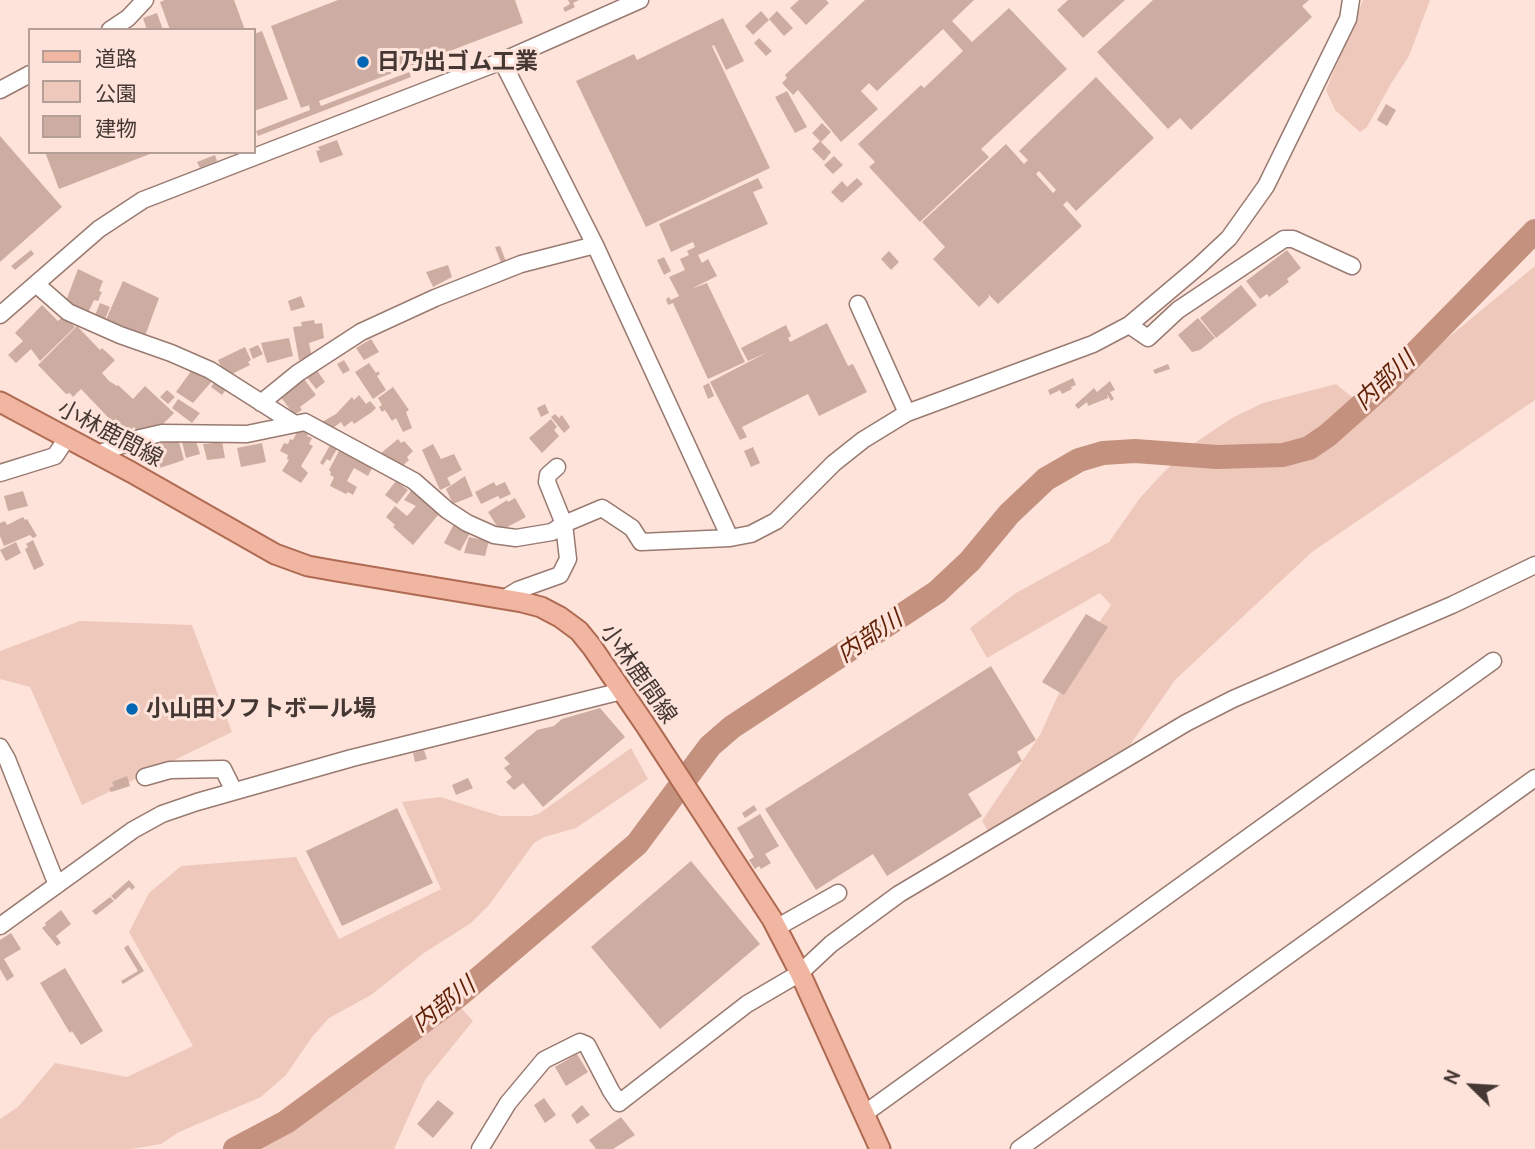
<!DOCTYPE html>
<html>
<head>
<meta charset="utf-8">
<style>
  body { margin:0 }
  #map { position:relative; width:1535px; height:1149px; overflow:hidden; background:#fee3da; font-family:Cabin,"Noto Sans JP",sans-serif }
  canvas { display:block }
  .legend { position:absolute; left:28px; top:28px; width:228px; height:126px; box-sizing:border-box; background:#fee3da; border:2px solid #b49f98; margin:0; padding:9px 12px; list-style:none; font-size:21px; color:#453834 }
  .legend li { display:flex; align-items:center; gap:14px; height:35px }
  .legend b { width:35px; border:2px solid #b49f98 }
  .north { position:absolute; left:1437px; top:1051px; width:70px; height:70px; -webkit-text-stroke:5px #fee3da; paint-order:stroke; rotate:294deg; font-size:19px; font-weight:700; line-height:28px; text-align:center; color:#453834 }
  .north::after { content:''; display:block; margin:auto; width:24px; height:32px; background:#453834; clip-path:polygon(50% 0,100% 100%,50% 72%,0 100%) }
</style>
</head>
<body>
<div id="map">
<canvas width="1535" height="1149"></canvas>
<ul class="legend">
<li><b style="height:9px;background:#f1b6a1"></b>道路</li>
<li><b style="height:19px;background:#eec8bb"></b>公園</li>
<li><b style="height:19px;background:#cdada2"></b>建物</li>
</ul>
<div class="north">N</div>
</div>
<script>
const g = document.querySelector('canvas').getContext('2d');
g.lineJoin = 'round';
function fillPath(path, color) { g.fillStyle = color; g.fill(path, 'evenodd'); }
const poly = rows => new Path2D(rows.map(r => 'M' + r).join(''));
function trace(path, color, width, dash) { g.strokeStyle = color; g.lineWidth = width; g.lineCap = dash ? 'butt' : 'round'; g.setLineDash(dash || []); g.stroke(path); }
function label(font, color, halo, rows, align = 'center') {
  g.font = font + ' Cabin,"Noto Sans JP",sans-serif'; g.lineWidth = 6; g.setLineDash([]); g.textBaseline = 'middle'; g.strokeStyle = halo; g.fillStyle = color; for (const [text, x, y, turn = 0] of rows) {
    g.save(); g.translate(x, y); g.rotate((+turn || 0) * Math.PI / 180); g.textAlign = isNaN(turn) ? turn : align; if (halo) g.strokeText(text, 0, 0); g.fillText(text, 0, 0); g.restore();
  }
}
fillPath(poly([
  [1363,0,1430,0,1409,56,1392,82,1367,127,1360,132,1335,110,1326,90],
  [1535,266,1535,400,1312,552,1175,680,1130,745,988,831,982,821,1040,735,1074,660,1111,605,1100,593,987,658,970,628,1016,593,1109,542,1140,498,1162,474,1196,442,1232,418,1263,403,1336,384,1364,407],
  [80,621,192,625,232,732,82,805,30,687,0,679,0,651],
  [631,748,648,779,576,828,544,837,534,843,489,905,471,923,424,953,371,995,329,1018,312,1037,286,1075,261,1097,179,1132,161,1144,131,1149,0,1149,0,1119,18,1107,55,1063,127,1077,193,1046,129,932,149,893,181,866,296,857,339,939,441,889,402,802,440,797,500,816,531,816,540,813],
  [453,999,473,1021,425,1080,394,1149,244,1149,299,1114]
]), '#eec8bb');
trace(poly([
  [235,1149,286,1122,458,996,637,844,710,746,732,727,937,592,970,561,1009,514,1046,479,1079,460,1103,453,1135,451,1217,457,1283,455,1309,448,1328,435,1383,386,1535,231]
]), '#c5917f', 24);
fillPath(poly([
  [165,0,234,0,245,30,170,30,160,2],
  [338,0,515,0,523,23,319,101,321,106,409,72,411,77,258,136,256,131,310,110,309,105,301,108,271,26],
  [568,0,579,0,573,3,575,7,565,12,563,8,570,4],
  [799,0,826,0,829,3,806,25,790,8],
  [865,0,974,0,952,21,972,42,1009,8,1067,69,981,149,989,157,920,222,869,167,875,162,858,144,921,85,924,88,963,51,943,29,877,91,869,83,861,91,878,109,841,142,798,90,793,95,782,83,787,78,785,75],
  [1068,0,1125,0,1083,38,1057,10],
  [1153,0,1309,0,1302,6,1312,17,1191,130,1180,118,1168,129,1097,52],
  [761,11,769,20,753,35,745,26],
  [777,11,793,28,784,36,769,19],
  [157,13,163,30,147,30,143,18],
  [723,18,744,61,726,70,714,45,712,46,770,168,646,227,576,81,634,54,637,60],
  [262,31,288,99,254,111,254,34],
  [759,38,772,51,766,56,754,43],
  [443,59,444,62,425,70,424,66],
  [1096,77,1154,138,1076,211,1067,201,1063,205,1082,226,998,304,988,294,989,297,979,307,933,259,945,247,922,222,1006,144,1024,164,1028,160,1019,151],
  [1039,171,1056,190,1053,193,1036,174],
  [787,91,807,127,795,133,775,97],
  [1386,104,1396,110,1387,126,1377,120],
  [822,123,831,132,821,142,812,133],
  [0,136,62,207,0,262],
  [337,140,343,155,320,163,316,151,320,150,318,147],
  [820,141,831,152,824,161,812,149],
  [45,152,155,152,59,189],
  [215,155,217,161,200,168,197,162],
  [834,156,843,165,833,174,824,165],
  [758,178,763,188,753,192,768,224,698,255,702,263,708,259,717,276,691,289,707,283,745,362,708,379,673,303,668,305,666,299,669,297,671,300,679,296,669,277,685,270,680,259,689,255,687,251,695,247,693,242,671,252,659,224],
  [857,178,863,184,842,203,831,192,842,181,847,187],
  [500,246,507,264,502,265,495,247],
  [31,250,34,254,15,270,11,266],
  [1287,250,1301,268,1287,279,1289,282,1269,297,1267,294,1260,299,1246,281],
  [889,251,899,262,891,270,881,259],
  [664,257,671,271,664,275,657,260],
  [448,265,452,277,433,287,426,272],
  [78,269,103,281,99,291,102,292,98,301,94,300,88,313,66,301],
  [123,281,159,298,144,339,105,322],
  [1241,285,1257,305,1216,338,1200,318],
  [301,296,305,307,291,311,288,301],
  [100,303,110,307,103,324,93,320],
  [42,305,58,321,64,316,75,327,40,361,31,349,16,363,8,355,23,341,15,333],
  [1198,318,1215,338,1200,350,1192,352,1178,335],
  [314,320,315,324,322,323,324,338,309,343,312,357,299,360,293,327,302,326,301,322],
  [827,323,848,366,853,364,867,392,819,416,808,394,742,427,747,437,740,440,710,382,768,352,748,361,741,348,786,325,791,336,788,338,790,342],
  [77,326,100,350,102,348,115,360,102,373,109,381,117,386,118,385,133,399,145,386,174,413,159,428,152,431,149,428,141,434,134,427,125,435,81,389,73,397,70,393,66,394,38,365],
  [289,338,293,356,267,363,261,343],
  [371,339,379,352,364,360,356,348],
  [258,345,263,354,253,359,249,349],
  [245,347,251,360,248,362,250,365,226,377,218,360],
  [344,360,350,370,343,374,337,364],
  [369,363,376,373,378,371,380,374,377,376,386,390,373,399,355,372],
  [1168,364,1170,369,1155,374,1153,370],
  [194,367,213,380,193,403,176,392],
  [316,369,325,382,316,389,306,376],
  [1073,378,1076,385,1071,387,1072,389,1062,394,1060,390,1050,395,1048,390],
  [304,379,316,395,300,407,302,410,294,415,280,396],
  [216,380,227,388,222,395,211,387],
  [1110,381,1115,390,1110,392,1114,399,1111,401,1107,394,1108,398,1088,406,1087,402,1078,409,1075,405,1094,388,1097,392],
  [709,383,714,396,708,399,703,386],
  [393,387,409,410,406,412,412,428,403,432,396,418,392,421,385,410,382,412,379,407,382,405,378,398],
  [167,390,175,397,168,404,160,397],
  [359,395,366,404,370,401,376,408,372,412,354,424,352,421,344,427,341,422,333,428,330,425,327,427,322,422,336,414,352,397,354,400],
  [178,399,200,413,192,423,172,408],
  [545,404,549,413,541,417,537,408],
  [555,414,559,418,562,415,570,427,564,433,551,417],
  [551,419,557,427,554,430,559,436,542,453,529,438],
  [299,428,309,431,307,436,312,438,309,444,313,446,301,466,308,473,301,483,282,471,289,460,297,464,287,459,288,455,280,451,284,443,288,444,290,439,293,440],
  [160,438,162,443,178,438,184,460,157,469,137,460,133,447,146,443,151,456,147,442],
  [195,438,200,454,186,458,182,442],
  [219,439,219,442,222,441,225,458,207,460,203,444,214,443,213,440],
  [398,439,401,443,404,441,413,451,407,457,409,460,399,469,381,453],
  [262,443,266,462,241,467,237,448],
  [433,444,441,459,454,454,462,470,447,478,451,485,440,490,422,450],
  [330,445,337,449,330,461,327,459,323,465,320,463],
  [753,447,760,463,751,467,744,451],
  [340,449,373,466,368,476,354,468,347,481,357,487,353,495,348,492,346,494,330,486,334,477,330,475,331,472,329,470],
  [465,476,473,496,453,504,446,489],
  [396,481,408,490,397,504,385,495],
  [494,482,496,486,505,482,511,494,500,499,498,496,481,504,475,492],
  [413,488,445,515,443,517,439,514,413,545,393,527,395,525,386,517,395,506,407,516,416,506,404,500],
  [23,491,28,506,8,511,4,496],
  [515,498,526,517,500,531,488,512,507,500,508,502],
  [23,517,25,520,27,519,37,536,33,538,30,535,4,546,0,536,0,523,5,521,7,525],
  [454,524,470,533,460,551,444,543],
  [469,537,489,541,485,556,464,553],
  [33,540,44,565,34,570,25,549,28,547,26,544],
  [16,542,21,553,6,561,0,550],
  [1086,614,1108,627,1064,695,1042,682],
  [991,666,1036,740,1017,752,1022,761,968,794,982,816,887,876,873,854,816,890,765,809],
  [600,708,625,737,543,807,523,783,514,790,506,782,512,777,504,768,510,764,504,758,537,730,554,726,562,719],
  [424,750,427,759,415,762,413,753],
  [127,776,130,786,111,792,109,788,114,786,112,782],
  [468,778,473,788,456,795,452,785],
  [754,805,757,810,745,818,742,813],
  [397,808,433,883,342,926,306,851],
  [760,814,779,846,765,854,771,863,761,869,759,866,755,869,749,860,754,857,737,828],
  [691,861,760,944,660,1029,591,947],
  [129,880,135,887,132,890,129,887,115,900,111,896],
  [110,897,114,901,96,915,92,911],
  [61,910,71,924,56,936,61,943,57,946,42,928,46,925,45,923],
  [11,933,21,949,4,959,14,976,7,981,0,969,0,940],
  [128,945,144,971,123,984,121,981,138,971,124,948],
  [65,968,103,1031,81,1045,72,1031,70,1033,40,983],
  [577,1054,588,1072,566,1086,555,1067],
  [544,1098,556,1115,545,1123,534,1105],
  [438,1100,454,1113,433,1138,417,1124],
  [582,1105,590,1115,577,1124,571,1115],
  [621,1117,635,1135,613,1149,596,1149,589,1140]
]), '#cdada2');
const minor = poly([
  [110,30,128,18,145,0],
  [502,61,595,245,730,538,751,534,776,521,834,463,863,440,907,413,1093,344,1129,325,1199,266,1229,238,1266,186,1348,19,1351,0],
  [0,90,30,74],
  [36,284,68,312,120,335,171,353,210,370,295,424],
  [858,304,907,413],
  [0,315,99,229,143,200,502,61,640,0],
  [1129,325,1148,338,1178,310,1284,239,1293,239,1352,266],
  [261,403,298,373,361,332,435,298,521,264,595,245],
  [98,454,140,438,162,433,247,434,305,422,414,481,447,510,467,523,494,535,516,538,552,532,564,524,568,559,560,575,518,590,505,598],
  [557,467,548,475,547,482,564,524,602,508,632,528,641,542,730,538],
  [0,473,55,456,67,438],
  [0,747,7,759,57,885],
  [145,777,170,770,223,769,234,791],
  [0,926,133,830,162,814,197,802,352,758,622,691],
  [776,928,838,893],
  [864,1114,1493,661],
  [480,1149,508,1103,544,1060,580,1042,587,1045,611,1091,619,1103,747,1004,800,973,831,944,899,894,1186,723,1233,699,1452,605,1535,565],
  [1019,1149,1535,778]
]);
const major = poly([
  [0,402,131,472,275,554,308,566,336,571,522,602,541,607,560,617,579,631,592,647,646,726,772,919,800,973,880,1149]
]);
trace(minor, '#987a70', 19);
trace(major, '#af6a52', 23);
trace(minor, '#fff', 16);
trace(major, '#f1b6a1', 19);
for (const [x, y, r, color] of [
  [363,62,7,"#0167b4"],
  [132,709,7,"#0167b4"]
]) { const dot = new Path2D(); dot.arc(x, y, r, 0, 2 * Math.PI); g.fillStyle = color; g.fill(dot); trace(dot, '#fee3da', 2.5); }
label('bold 23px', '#453834', '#fee3da', [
  ["日乃出ゴム工業",377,62],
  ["小山田ソフトボール場",146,709]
], 'left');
label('23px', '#453834', '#fee3da', [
  ["小林鹿間線",110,434,28],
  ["小林鹿間線",638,674,55]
]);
label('italic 24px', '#622208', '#fee3da', [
  ["内部川",1385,381,-43],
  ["内部川",870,637,-34],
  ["内部川",444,1005,-38]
]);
</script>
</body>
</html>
